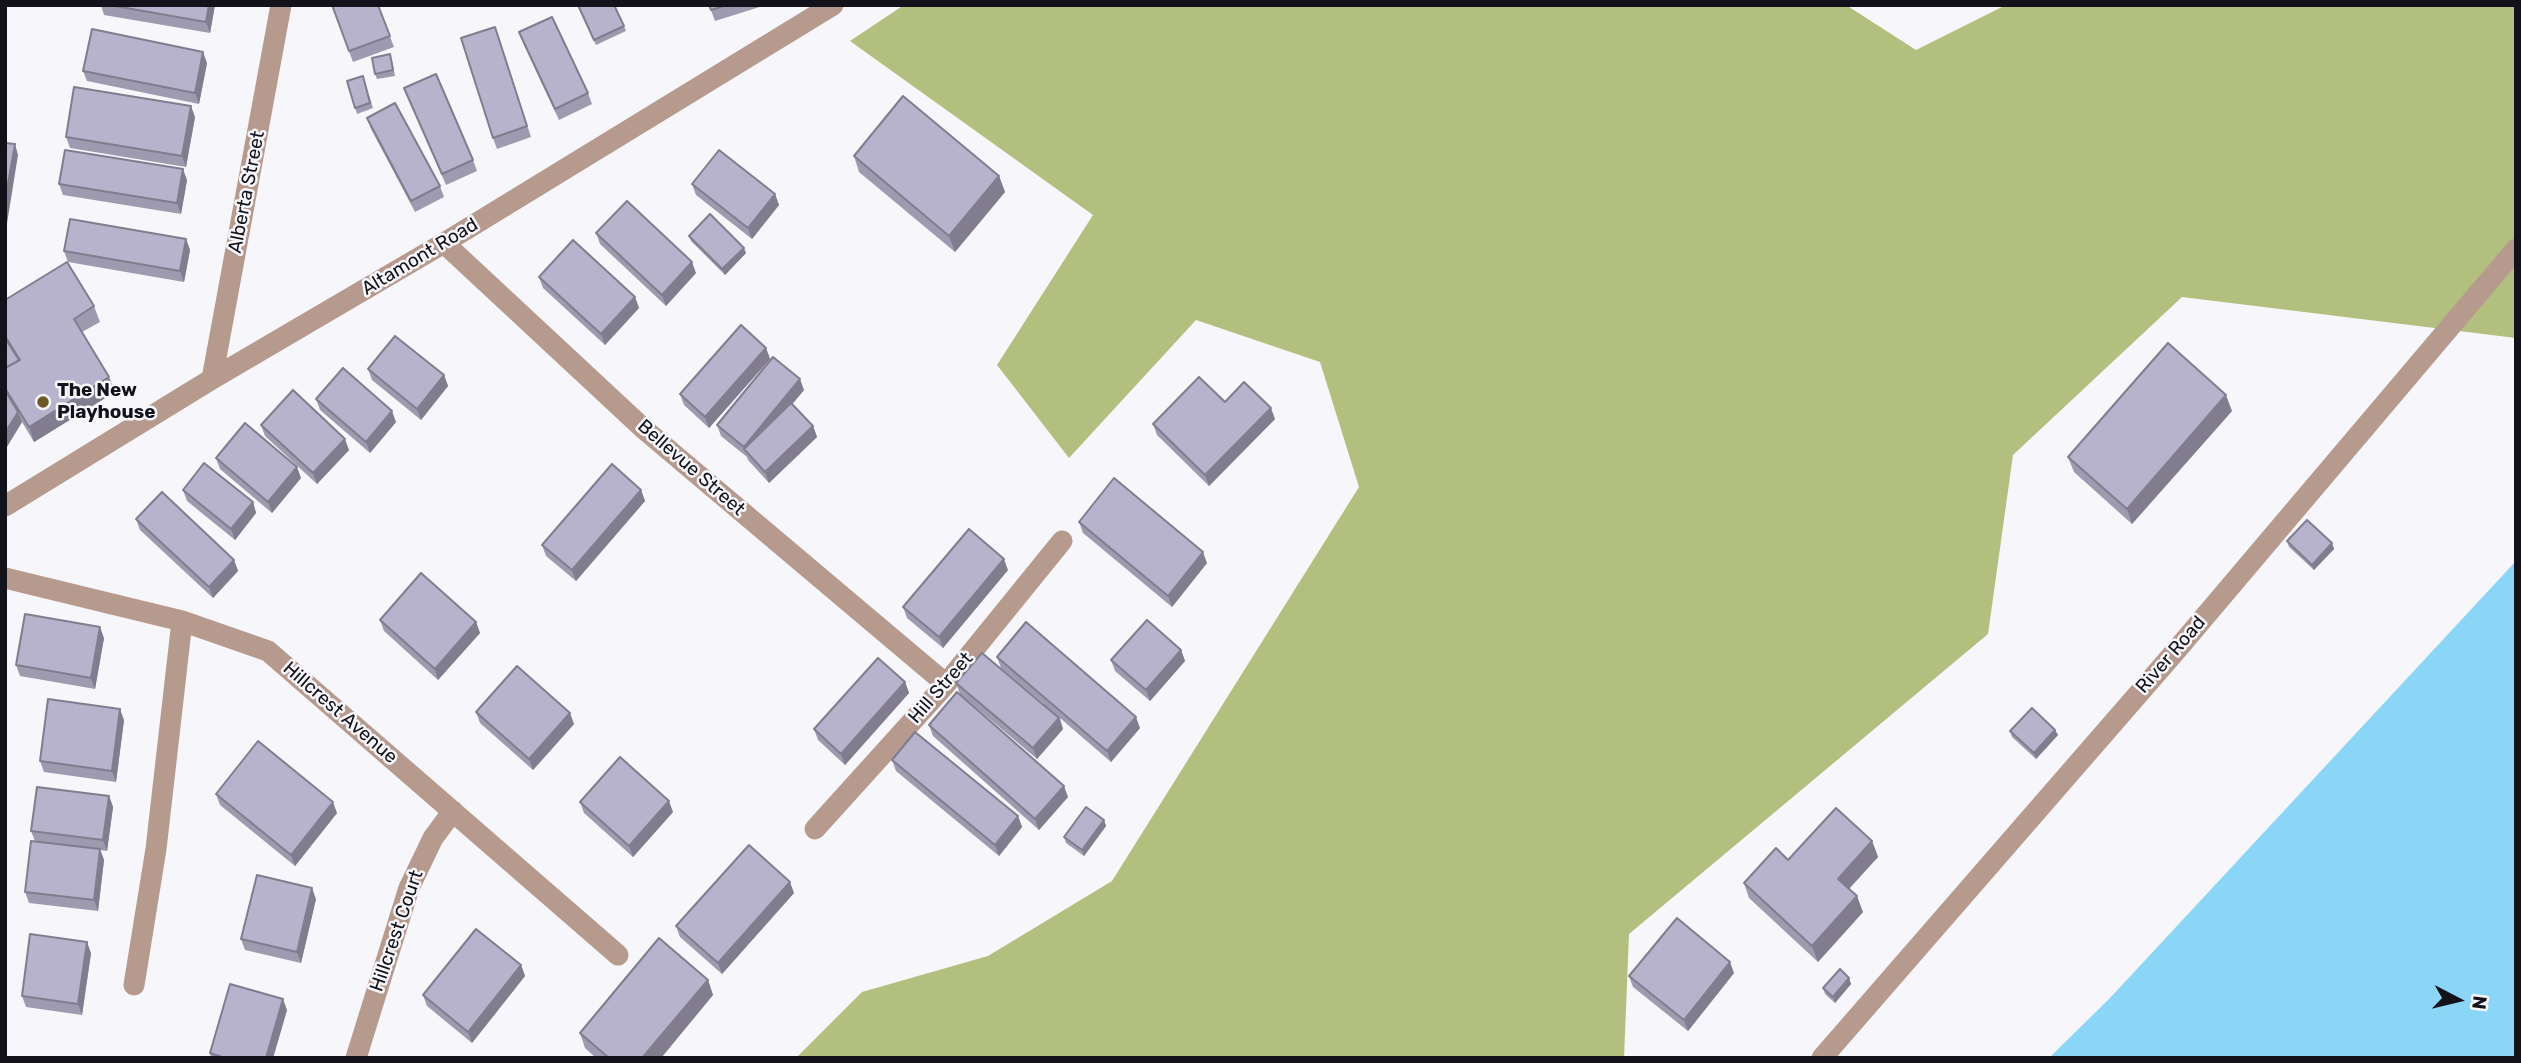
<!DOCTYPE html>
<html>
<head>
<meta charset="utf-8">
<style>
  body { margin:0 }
  #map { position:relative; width:2521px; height:1063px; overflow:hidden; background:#f7f6fb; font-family:Rubik,sans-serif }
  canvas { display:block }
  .frame { position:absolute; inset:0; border:7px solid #131119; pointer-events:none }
  .north { position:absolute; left:2423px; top:965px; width:70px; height:70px; -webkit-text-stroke:5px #f7f6fb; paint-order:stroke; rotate:97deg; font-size:19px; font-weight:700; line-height:28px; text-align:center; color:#131119 }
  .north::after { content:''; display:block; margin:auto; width:24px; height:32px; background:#131119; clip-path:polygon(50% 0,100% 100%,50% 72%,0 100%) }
</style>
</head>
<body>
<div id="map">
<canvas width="2521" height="1063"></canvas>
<div class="frame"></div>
<div class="north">N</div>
</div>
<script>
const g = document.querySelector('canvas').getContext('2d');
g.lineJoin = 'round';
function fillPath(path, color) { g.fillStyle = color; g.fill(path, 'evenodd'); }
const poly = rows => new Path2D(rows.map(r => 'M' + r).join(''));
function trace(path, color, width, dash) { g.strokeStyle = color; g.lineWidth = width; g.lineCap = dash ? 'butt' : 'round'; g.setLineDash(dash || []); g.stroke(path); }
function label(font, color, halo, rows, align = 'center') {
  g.font = font + ' Rubik,sans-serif'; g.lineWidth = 5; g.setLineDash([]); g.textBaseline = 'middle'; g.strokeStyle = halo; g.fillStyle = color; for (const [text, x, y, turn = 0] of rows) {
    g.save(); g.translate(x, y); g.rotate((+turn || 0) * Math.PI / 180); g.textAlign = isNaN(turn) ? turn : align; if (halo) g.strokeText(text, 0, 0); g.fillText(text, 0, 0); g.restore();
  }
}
fillPath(poly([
  [904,5,1846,5,1916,50,2006,5,2516,5,2516,338,2182,297,2013,455,1988,634,1629,934,1624,1058,796,1058,862,992,988,956,1112,881,1359,487,1320,362,1196,320,1069,458,997,365,1093,215,850,41]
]), '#b2bf7e');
fillPath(poly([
  [2516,561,2516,1058,2049,1058,2110,998]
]), '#8bd5f6');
trace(poly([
  [444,243,645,430,946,684],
  [212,379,281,5],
  [5,506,212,379,444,243,833,5],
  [5,578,182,621,268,651,618,955],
  [815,829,946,684,1062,541],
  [134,985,156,849,182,621],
  [356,1058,409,888,433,838,453,811],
  [1822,1058,2174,653,2516,249]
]), '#b79a8e', 21);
fillPath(poly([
  [101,5,215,5,210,33,104,15],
  [332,5,378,5,394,47,353,62],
  [577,5,624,26,626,31,596,45],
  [709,5,766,5,715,21],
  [519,32,588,93,592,104,559,120,523,43],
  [499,38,531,137,497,149,493,138],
  [392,60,395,76,377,79,375,74],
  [207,63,199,104,87,81,83,71],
  [363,76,373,108,357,114,347,81],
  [404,88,473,160,477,171,446,185],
  [195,117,186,167,70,148,66,137],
  [367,118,440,186,444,197,415,212,371,129],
  [854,156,999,176,1005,192,955,252,859,172],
  [187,180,181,214,63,195,59,184],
  [692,184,775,194,779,205,752,239,696,195],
  [596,233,696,273,666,306,600,244],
  [689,236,746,253,725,275,691,241],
  [186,239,190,250,184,282,68,262,64,251],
  [539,277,635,297,639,308,605,345,543,288],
  [5,300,94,306,100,322,82,332,115,392,34,442,22,422,5,450],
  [766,348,770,359,709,428,684,405,680,394],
  [368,369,444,375,448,386,421,420,372,380],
  [804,390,792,404,813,426,817,437,769,483,748,460,747,457,721,436,717,425],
  [316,399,396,422,370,453,320,410],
  [1225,402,1275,419,1209,486,1157,435,1153,424],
  [2232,411,2132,524,2074,472,2068,457],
  [261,425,349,450,317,484,265,436],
  [216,458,301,478,272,513,220,469],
  [183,490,253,502,256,513,235,540,187,501],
  [641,490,645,501,576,581,546,556,542,545],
  [136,519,234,560,238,571,213,598,140,530],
  [1079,522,1207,563,1172,607,1083,533],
  [2287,541,2332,543,2334,549,2314,570,2289,547],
  [1008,570,943,648,907,618,903,607],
  [380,620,476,622,480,633,438,680,384,631],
  [104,638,95,689,20,676,16,665],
  [1181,650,1185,661,1150,701,1115,671,1111,660],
  [997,657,1140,728,1111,762,1060,718,1063,729,1037,759,960,694,956,683,1044,704,1001,668],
  [905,682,909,693,845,765,818,740,814,729],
  [476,712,574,724,533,770,480,723],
  [124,720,116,782,44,772,40,761],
  [929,725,1068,797,1039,830,933,736],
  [2055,730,2058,735,2036,759,2012,737,2010,731],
  [892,760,1018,816,1022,827,999,856,896,771],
  [216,794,337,813,295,866,220,805],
  [109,796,113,807,107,851,100,850,104,860,98,911,29,903,25,892,35,841,31,831],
  [580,802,673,812,633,857,584,813],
  [1104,820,1106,826,1084,856,1066,843,1064,837],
  [1872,841,1878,857,1849,889,1863,912,1818,962,1749,898,1744,883,1788,860],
  [794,893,722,974,680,937,676,926],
  [316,899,301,963,245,950,241,939],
  [91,953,82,1015,26,1007,22,996],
  [521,965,525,976,472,1043,427,1006,423,995],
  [1734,973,1688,1031,1633,987,1629,976],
  [1849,978,1851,984,1835,1003,1825,994,1823,988],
  [708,980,713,995,661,1058,596,1058,585,1048,580,1033],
  [287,1010,273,1058,211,1058,210,1053]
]), '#9e9aaf');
fillPath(poly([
  [209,5,215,5,210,33,206,22],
  [203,52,207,63,199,104,195,93],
  [191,106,195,117,186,167,182,156],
  [15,144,18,155,5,236,5,201],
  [183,169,187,180,181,214,177,203],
  [999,176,1005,192,955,252,949,236],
  [775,194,779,205,752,239,748,228],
  [186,239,190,250,184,282,180,271],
  [744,248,746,253,725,275,722,269],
  [692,262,696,273,666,306,662,295],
  [635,297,639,308,605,345,601,334],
  [766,348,770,359,709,428,705,417],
  [444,375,448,386,421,420,417,409],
  [109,377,115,392,34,442,29,427],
  [800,379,804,390,750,455,744,447],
  [2226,395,2232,411,2132,524,2127,509],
  [1271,408,1275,419,1209,486,1205,475],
  [392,411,396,422,370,453,366,442],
  [18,412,22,422,5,450,5,433],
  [813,426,817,437,769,483,765,472],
  [345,439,349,450,317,484,313,473],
  [297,467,301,478,272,513,268,502],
  [641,490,645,501,576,581,572,570],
  [253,502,256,513,235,540,231,529],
  [2332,543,2334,549,2314,570,2312,565],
  [1203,552,1207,563,1172,607,1168,596],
  [1004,559,1008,570,943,648,939,637],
  [234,560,238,571,213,598,209,587],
  [476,622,480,633,438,680,435,669],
  [100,627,104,638,95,689,91,678],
  [1181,650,1185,661,1150,701,1146,690],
  [905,682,909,693,845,765,841,754],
  [120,709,124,720,116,782,112,771],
  [570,713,574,724,533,770,529,759],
  [1136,717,1140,728,1111,762,1107,751],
  [1059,718,1063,729,1037,759,1033,748],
  [2055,730,2058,735,2036,759,2034,753],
  [1064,786,1068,797,1039,830,1035,819],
  [109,796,113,807,107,851,103,840],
  [669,801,673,812,633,857,629,846],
  [333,802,337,813,295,866,291,855],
  [1018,816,1022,827,999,856,995,845],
  [1104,820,1106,826,1084,856,1082,850],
  [1872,841,1878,857,1844,894,1838,879],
  [100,849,104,860,98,911,94,900],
  [790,882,794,893,722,974,718,963],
  [312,888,316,899,301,963,297,952],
  [1857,896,1863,912,1818,962,1812,946],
  [87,942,91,953,82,1015,78,1004],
  [1730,962,1734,973,1688,1031,1684,1020],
  [521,965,525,976,472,1043,468,1032],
  [1849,978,1851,984,1835,1003,1833,997],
  [708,980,713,995,661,1058,642,1058],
  [283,999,287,1010,273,1058,266,1058]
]), '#817d8f');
const building = poly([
  [109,5,209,5,206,22,109,5],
  [332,5,378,5,390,36,349,51,332,5],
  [578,5,614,5,624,26,594,40,578,5],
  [709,5,727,5,711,10,709,5],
  [552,17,588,93,555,109,519,32,552,17],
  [495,27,527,126,493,138,461,38,495,27],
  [92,29,203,52,195,93,83,71,92,29],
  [390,54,393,70,375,74,372,58,390,54],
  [436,74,473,160,442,174,404,88,436,74],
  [363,76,370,103,355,108,347,81,363,76],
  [74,87,191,106,182,156,66,137,74,87],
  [903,96,999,176,949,236,854,156,903,96],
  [395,103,440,186,411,201,367,118,395,103],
  [5,143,15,144,5,201,5,143],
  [65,150,183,169,177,203,59,184,65,150],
  [719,150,775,194,748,228,692,184,719,150],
  [627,201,692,262,662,295,596,233,627,201],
  [710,214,744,248,722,269,689,236,710,214],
  [70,219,186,239,180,271,64,251,70,219],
  [573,240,635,297,601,334,539,277,573,240],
  [67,262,94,306,74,319,109,377,29,427,5,388,5,368,20,360,5,336,5,300,67,262],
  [741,325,766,348,705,417,680,394,741,325],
  [395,336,444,375,417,409,368,369,395,336],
  [5,338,19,360,5,368,5,338],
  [2168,343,2226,395,2127,509,2068,457,2168,343],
  [773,357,800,379,744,447,717,425,773,357],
  [343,368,392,411,366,442,316,399,343,368],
  [1199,377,1225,402,1244,382,1271,408,1205,475,1153,424,1199,377],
  [5,390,18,412,5,433,5,390],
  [293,390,345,439,313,473,261,425,293,390],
  [791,403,813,426,765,472,744,449,791,403],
  [245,423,297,467,268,502,216,458,245,423],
  [204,463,253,502,231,529,183,490,204,463],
  [612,464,641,490,572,570,542,545,612,464],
  [1114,478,1203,552,1168,596,1079,522,1114,478],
  [162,492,234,560,209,587,136,519,162,492],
  [2307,520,2332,543,2312,565,2287,541,2307,520],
  [969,529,1004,559,939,637,903,607,969,529],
  [421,573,476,622,435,669,380,620,421,573],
  [25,614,100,627,91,678,16,665,25,614],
  [1147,620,1181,650,1146,690,1111,660,1147,620],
  [1026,622,1136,717,1107,751,997,657,1026,622],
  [982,653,1059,718,1033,748,956,683,982,653],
  [878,658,905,682,841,754,814,729,878,658],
  [517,666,570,713,529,759,476,712,517,666],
  [957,692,1064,786,1035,819,929,725,957,692],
  [48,699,120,709,112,771,40,761,48,699],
  [2032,708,2055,730,2034,753,2010,731,2032,708],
  [915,732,1018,816,995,845,892,760,915,732],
  [258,741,333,802,291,855,216,794,258,741],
  [620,757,669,801,629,846,580,802,620,757],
  [37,787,109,796,103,840,31,831,37,787],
  [1086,807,1104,820,1082,850,1064,837,1086,807],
  [1836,808,1872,841,1838,879,1857,896,1812,946,1744,883,1776,848,1788,860,1836,808],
  [31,841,100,849,94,900,25,892,31,841],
  [749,845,790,882,718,963,676,926,749,845],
  [257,875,312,888,297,952,241,939,257,875],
  [1677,918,1730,962,1684,1020,1629,976,1677,918],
  [476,929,521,965,468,1032,423,995,476,929],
  [30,934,87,942,78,1004,22,996,30,934],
  [659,938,708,980,642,1058,609,1058,580,1033,659,938],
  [1840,969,1849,978,1833,997,1823,988,1840,969],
  [230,984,283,999,266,1058,225,1058,210,1053,230,984]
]);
fillPath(building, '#b8b3cc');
trace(building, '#817d8f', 2);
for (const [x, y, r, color] of [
  [43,402,7,"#705728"]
]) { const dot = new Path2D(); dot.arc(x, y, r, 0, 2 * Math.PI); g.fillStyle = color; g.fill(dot); trace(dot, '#f7f6fb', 2.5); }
label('19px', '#131119', '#f7f6fb', [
  ["Alberta Street",247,192,-79],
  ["Altamont Road",420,257,-31],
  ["Bellevue Street",691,468,41],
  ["River Road",2171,655,-49],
  ["Hill Street",941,688,-49],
  ["Hillcrest Avenue",340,713,41],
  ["Hillcrest Court",397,931,-71]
]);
label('bold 19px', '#131119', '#f7f6fb', [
  ["The New",57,391],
  ["Playhouse",57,413]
], 'left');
</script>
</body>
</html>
